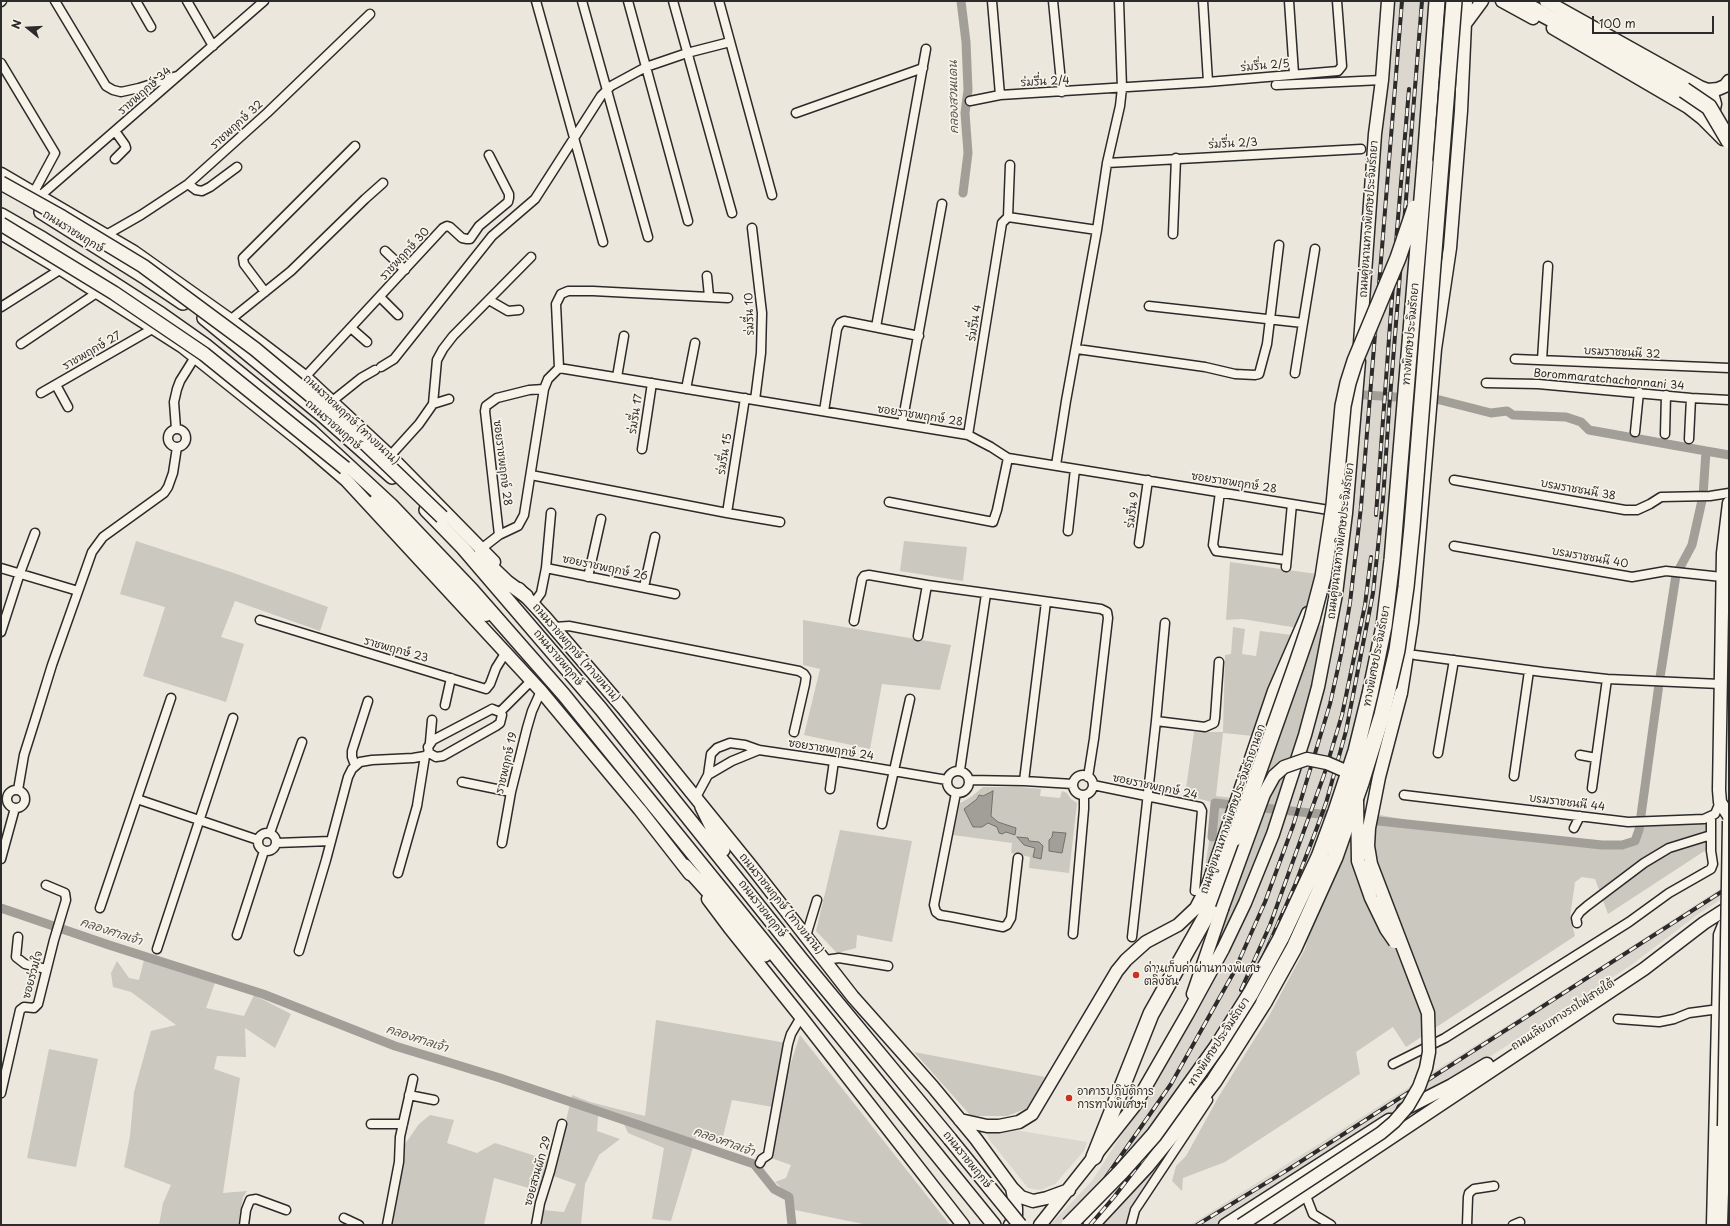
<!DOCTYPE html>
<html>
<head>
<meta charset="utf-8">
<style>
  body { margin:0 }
  #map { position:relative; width:1730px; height:1226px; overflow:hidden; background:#ebe7dd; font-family:"Playpen Sans",sans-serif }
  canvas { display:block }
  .frame { position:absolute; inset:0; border:2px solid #2b2b2b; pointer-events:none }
  .north { position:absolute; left:8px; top:8px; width:40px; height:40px; -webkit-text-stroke:3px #f7f3e8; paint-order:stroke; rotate:288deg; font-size:11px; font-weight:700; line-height:16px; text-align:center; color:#2b2b2b }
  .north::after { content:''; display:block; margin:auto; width:14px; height:18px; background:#2b2b2b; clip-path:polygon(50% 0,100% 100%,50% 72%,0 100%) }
  .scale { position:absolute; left:1592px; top:16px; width:122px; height:18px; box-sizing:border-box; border:2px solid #2b2b2b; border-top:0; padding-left:5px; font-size:12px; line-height:14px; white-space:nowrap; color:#2b2b2b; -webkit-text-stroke:3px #f7f3e8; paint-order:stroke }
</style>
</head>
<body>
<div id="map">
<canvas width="1730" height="1226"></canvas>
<div class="frame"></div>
<div class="north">N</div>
<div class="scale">100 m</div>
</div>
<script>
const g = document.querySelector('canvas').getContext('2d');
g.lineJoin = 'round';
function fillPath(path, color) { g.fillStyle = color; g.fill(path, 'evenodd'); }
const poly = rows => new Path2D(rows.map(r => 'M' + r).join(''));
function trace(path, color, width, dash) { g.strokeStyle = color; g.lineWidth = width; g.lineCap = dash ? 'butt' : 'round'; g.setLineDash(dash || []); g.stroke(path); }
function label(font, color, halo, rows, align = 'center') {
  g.font = font + ' "Playpen Sans","Playpen Sans Thai",sans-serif'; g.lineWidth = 3.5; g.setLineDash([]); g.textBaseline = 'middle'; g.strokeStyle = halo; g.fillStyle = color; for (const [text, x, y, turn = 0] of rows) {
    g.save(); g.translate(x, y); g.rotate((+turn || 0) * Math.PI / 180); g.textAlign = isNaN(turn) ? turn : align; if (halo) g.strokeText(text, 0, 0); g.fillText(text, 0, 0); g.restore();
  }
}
fillPath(poly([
  [1393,1,1447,1,1408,492,1393,635,1350,791,1319,877,1259,1013,1134,1207,1126,1225,1050,1225,1092,1181,1174,1053,1212,983,1251,906,1291,799,1311,738,1340,604,1350,529],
  [1729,883,1729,894,1697,915,1630,966,1477,1065,1466,1070,1387,1117,1218,1225,1190,1225,1584,977],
  [1003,1128,1087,1142,1084,1151,1055,1184,1041,1190,1028,1188,988,1138,987,1129]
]), '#dbd7ce');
fillPath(poly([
  [136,541,231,572,328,607,320,631,235,601,221,637,244,644,226,702,143,676,165,607,120,594],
  [904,541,967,547,963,581,900,571],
  [1230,562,1317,574,1311,601,1298,628,1242,619,1226,620],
  [803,620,951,645,940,690,882,684,870,749,804,735,820,669,803,665],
  [1321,625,1327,627,1298,743,1277,805,1247,885,1212,960,1229,905,1231,829,1221,821,1217,840,1203,880,1215,803,1185,795,1194,732,1223,732,1225,655,1231,654,1233,627,1245,629,1242,654,1256,656,1260,631,1292,635,1253,736,1223,733,1216,796,1241,799,1310,637],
  [983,787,1020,787,1041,789,1040,796,1060,798,1062,791,1067,793,1071,799,1077,803,1069,873,1029,868,1030,857,1011,853,1012,843,953,835,960,803,971,797],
  [1363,812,1424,823,1622,849,1637,845,1643,825,1707,823,1706,850,1608,914,1595,879,1582,877,1575,882,1570,917,1575,936,1406,1047,1393,1027,1356,1052,1360,1074,1225,1162,1183,1178,1182,1191,1172,1181,1176,1166,1186,1156,1219,1096,1269,1016,1305,949,1312,924],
  [840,830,912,841,892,942,857,935,856,948,837,953,816,931],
  [144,960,215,983,206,1008,244,1016,254,995,291,1014,275,1048,245,1028,246,1057,217,1056,214,1069,240,1078,223,1193,247,1191,243,1197,238,1225,159,1225,163,1203,171,1185,124,1167,130,1136,134,1092,151,1031,176,1025,131,992,113,987,111,973,117,961,129,978,139,980],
  [656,1020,786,1043,773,1107,732,1100,721,1145,697,1134,671,1221,652,1219,664,1148,628,1133,624,1124,598,1116,597,1131,620,1139,599,1155,585,1184,581,1225,538,1225,542,1210,564,1212,576,1184,553,1176,572,1095,590,1102,645,1116],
  [800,1035,950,1225,868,1225,795,1210,793,1198,775,1182,786,1178,791,1165,771,1158,782,1090],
  [49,1049,98,1059,76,1167,27,1158],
  [914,1052,1045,1077,1028,1108,1007,1116,971,1116],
  [430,1115,454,1120,447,1143,477,1153,495,1143,548,1160,539,1191,494,1178,484,1225,389,1225,405,1144,419,1124]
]), '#cbc8bf');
const water = poly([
  [993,791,991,816,998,822,1016,828,1015,835,1006,832,1002,834,999,833,997,827,988,823,982,827,973,827,964,809,977,799,979,795,983,796,993,791],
  [1053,832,1066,833,1062,853,1049,851,1049,840,1052,837,1053,832],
  [1017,837,1028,838,1029,841,1039,842,1043,846,1041,859,1033,857,1035,848,1024,845,1017,837]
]);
fillPath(water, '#a29f98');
trace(water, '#72716c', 1);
trace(poly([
  [961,1,966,42,968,90,965,113,968,153,963,193],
  [1351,394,1440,400,1491,413,1507,411,1513,415,1566,417,1581,422,1589,430,1706,451],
  [1254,807,1339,816],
  [1351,818,1602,845,1622,845,1635,841,1639,830,1659,684,1676,575,1692,545,1703,496,1706,451,1729,455],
  [1212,837,1215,803,1241,806],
  [1,908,109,945,263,994,395,1046,500,1078,754,1164,774,1189,789,1197,792,1225]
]), '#a29f98', 9);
const street = poly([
  [55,1,106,86,113,90,121,92,139,88,177,76],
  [136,1,151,27],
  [187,1,213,46],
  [536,1,603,242],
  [582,1,648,237],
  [628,1,688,221],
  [673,1,732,213],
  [719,1,772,195],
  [992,1,1000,95],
  [1053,1,1062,92],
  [1203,1,1208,82],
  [1289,1,1294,74],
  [1,2,2,1],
  [1,63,55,153,34,192],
  [1276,85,1382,80],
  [970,101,1000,95,1208,82,1338,71,1342,66,1337,1],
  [796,113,923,68],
  [115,131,125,145,126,148,115,159],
  [1107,163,1361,149],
  [188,184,196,190,202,191,210,187,237,167],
  [40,196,264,1],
  [1008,217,1097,230],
  [1008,217,1010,165],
  [752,228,762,313,761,353,755,400],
  [1173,234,1176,158],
  [106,235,141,215,188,184,267,113,370,14],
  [385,251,405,270],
  [707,276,709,296],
  [265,292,244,264,243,258,355,146],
  [380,297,398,315],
  [489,300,508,311,519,310],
  [1149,306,1303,323,1295,373],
  [1,307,61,269],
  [230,320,291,271,365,199,383,183],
  [1303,323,1315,249],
  [876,327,926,49],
  [351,328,367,342],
  [21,344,98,292],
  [1077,349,1205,367,1235,374,1255,375,1259,374,1267,344,1279,245],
  [1515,359,1729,368],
  [1542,360,1548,266],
  [381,367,394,359,492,236,535,199,601,96,611,86,646,67,687,53,730,42],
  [559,368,556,304,561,294,568,291,593,291,728,298],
  [305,377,443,228,447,226,450,227,462,238,467,239,470,239,479,226,508,202,509,198,509,194,489,155],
  [617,377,624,336],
  [1486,383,1538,384,1691,398,1729,400],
  [56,385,68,407],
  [544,389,548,379,559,368,968,435,991,447,1008,458,1335,511],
  [544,389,524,515,518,526,499,535,485,411,486,406,497,398,529,390,544,389],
  [686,389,695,343],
  [41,393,154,328],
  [331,402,361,378,375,370],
  [433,404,449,399],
  [824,411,837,329,840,323,844,321,919,336],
  [902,424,942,204],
  [176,429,174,402,177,389,180,381,195,357],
  '168 438a9 9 0 1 1 18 0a9 9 0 1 1-18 0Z',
  [1635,432,1639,392],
  [1665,434,1666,395],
  [968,435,1002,223,1008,217],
  [1689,439,1691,398],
  [642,449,652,383],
  [390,456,419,424,433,404,437,360,443,349,453,336,531,257],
  [1056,465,1066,401,1097,230,1107,163,1120,106,1122,88,1119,1],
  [531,475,727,513,780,522],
  [1454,480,1625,510,1637,510,1650,504,1661,497,1710,496,1729,493],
  [1220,492,1213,545,1216,551,1286,560],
  [889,502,993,522,997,510,1008,458],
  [727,513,745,398],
  [1068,531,1075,469],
  [1139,543,1148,480],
  [1454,546,1632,577,1666,571,1722,577],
  [481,549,499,535],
  [1286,567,1292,504],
  [1,568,78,591],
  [546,568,551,513],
  [588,577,601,519],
  [644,587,655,537],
  [533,604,541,593,546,568,675,594],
  [260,620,486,689,490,684,496,668,506,652],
  [854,621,862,579,864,576,869,575,927,585,1101,609,1107,612,1108,618,1094,739,1088,777],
  [554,627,569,626,799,671,804,674,806,677,805,684,794,732],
  [1,632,20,573,35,533],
  [918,636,927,585],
  [1415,655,1543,672,1607,679,1720,684],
  [445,705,451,678],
  [492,709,500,712,502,715,500,723,496,726,443,756,436,757,429,753,428,747,433,740,492,709],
  [500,712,532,680],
  [1156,721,1205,727,1214,723,1215,718,1219,662],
  [430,742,432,720],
  [1438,753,1454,660],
  [1580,755,1596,758],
  [355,765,352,757,352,751,368,701],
  [960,770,986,594],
  '947 782a11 11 0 1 1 22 0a11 11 0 1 1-22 0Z',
  '1073 785a10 10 0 1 1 20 0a10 10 0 1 1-20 0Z',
  [708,775,732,761,759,750],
  [1514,776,1529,671],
  [969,780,1024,781,1073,784],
  [1024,781,1046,602],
  [462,782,511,792],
  [1093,785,1200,807,1202,811,1195,891],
  [1592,788,1607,679],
  [830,789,834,761],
  [18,790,24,755,36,717,52,665,92,552,103,537,164,493,168,487,173,473,177,447],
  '7 799a9 9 0 1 1 18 0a9 9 0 1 1-18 0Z',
  [956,793,934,905,936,912,940,915,952,917,1003,927,1007,925,1011,918,1018,858],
  [1404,795,1628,822,1704,819,1715,814,1720,802],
  [137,799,258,840],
  [695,799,708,775,711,754,717,748,730,743,745,745,759,750,834,761,947,780],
  [882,824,910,699],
  [1574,828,1580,816],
  '258 842a9 9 0 1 1 18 0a9 9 0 1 1-18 0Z',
  [270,833,302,742],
  [276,843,331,841],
  [502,843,511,792,527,728,532,711,541,691],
  [1,859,15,808],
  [398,873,417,806,425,756],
  [100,908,171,698],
  [1577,923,1576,918,1580,912,1587,906,1644,863,1669,848,1711,835],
  [1073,934,1084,809,1084,795],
  [237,935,264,851],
  [806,936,817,900],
  [18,937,16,957,25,964,46,969],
  [1132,937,1156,721,1165,623],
  [157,949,233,718],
  [299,951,326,860,348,777,352,769,360,762,372,760,413,758,425,756,429,753],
  [825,960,839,958,888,966],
  [1618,1019,1659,1022,1674,1019,1689,1013,1719,1009],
  [1393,1064,1445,1038,1629,922,1669,893,1711,869,1713,864,1711,851,1711,817],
  [1,1093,20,1010,24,1007,34,1008,38,1004,54,940,66,900,65,893,46,885],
  [409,1095,434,1100],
  [371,1124,403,1124],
  [760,1163,762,1159,768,1155,788,1044,791,1034,801,1017],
  [1306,1196,1313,1214,1331,1225],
  [344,1218,359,1225],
  [244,1225,246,1210,250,1200,256,1199,286,1210],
  [387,1225,399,1162,400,1137,413,1079],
  [536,1225,540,1203,550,1171,562,1124],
  [1131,1225,1135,1210,1208,1100],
  [1467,1225,1468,1197,1469,1193,1474,1189,1494,1186],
  [1513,1225,1520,1222]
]);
const secondary = poly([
  [1502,1,1533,18],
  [1546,1,1700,87,1708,90,1718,89,1725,86,1729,81],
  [1465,24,1482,1],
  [1553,28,1688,107,1702,118,1723,139],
  [1708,90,1712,93,1715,104,1713,113,1708,116],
  [1,174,134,252,230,320,305,377,390,456,494,562],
  [1,233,61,269,183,347,303,443,346,480,541,691,640,810,690,874],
  [1360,343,1375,134,1382,80,1388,1],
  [375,501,486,615],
  [1729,503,1723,553,1719,790,1720,802,1729,816],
  [519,589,544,616,623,708,751,866,853,997,933,1087,976,1139,1012,1188,1021,1197,1033,1201,1047,1198,1069,1190],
  [1401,693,1412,622,1435,349,1450,248,1461,111,1466,1],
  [708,899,729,927,801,1017,963,1225],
  [1193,994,1222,909],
  [1403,1110,1452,1085,1487,1064],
  [960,1120,987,1126,999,1126,1019,1122,1032,1114,1117,971,1126,960,1146,942,1178,925,1196,908,1208,885,1274,691,1308,613],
  [1010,1225,1016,1215,1016,1208,1012,1188],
  [1040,1225,1135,1105,1188,1013,1223,949,1245,903,1273,834,1305,735,1318,687,1336,594,1346,513,1359,361],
  [1225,1225,1389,1120,1395,1120],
  [1260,1225,1644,969,1704,923,1729,907],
  [1713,1225,1720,935,1724,925,1729,921],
  [1721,1225,1724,1126]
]);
const primary = poly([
  [41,212,146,278,183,303],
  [1,215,43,239,96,272,161,314,205,345,311,431,391,505,472,590,564,695,994,1225],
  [204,318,322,415,392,477],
  [426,510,463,548,601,709,802,960,950,1139],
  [480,556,507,582,526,596],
  [702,807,723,850],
  [685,866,765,955]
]);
const highway = poly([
  [1518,1,1684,90],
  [1425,162,1437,1],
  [1094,1157,1151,1014,1205,918,1235,838],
  [1091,1225,1146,1166,1190,1112,1214,1081,1264,1002]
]);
trace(street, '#2b2b2b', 11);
trace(secondary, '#2b2b2b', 15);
trace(primary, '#2b2b2b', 16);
trace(highway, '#2b2b2b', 18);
trace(street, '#f7f3e8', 8);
trace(secondary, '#f7f3e8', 12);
trace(primary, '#f7f3e8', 13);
trace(highway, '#f7f3e8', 15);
const rail = poly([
  [1376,515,1397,230,1409,89],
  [1241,990,1270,925,1324,775,1342,715,1365,605,1371,557],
  [1128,1169,1202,1060],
  [1067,1225,1104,1180,1171,1084,1234,972,1265,902,1293,826,1330,704,1342,650,1350,603,1361,507,1402,1],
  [1090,1225,1114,1197,1167,1128,1220,1040,1258,969,1295,885,1315,833,1326,803,1346,731,1373,593,1383,500,1389,410,1422,1],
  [1197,1225,1289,1169,1729,887]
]);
trace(rail, '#2b2b2b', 4);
trace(rail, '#f7f3e8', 2.5, [8]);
const secondaryBridge = poly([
  [1357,799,1358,861,1371,898,1386,929,1395,942],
  [1222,909,1264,794,1274,776,1284,767,1307,759,1327,763,1350,773,1352,779],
  [1724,1126,1729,821],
  [1241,1225,1381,1133,1394,1122,1408,1106,1419,1087,1426,1068,1429,1052,1428,1013,1371,864,1368,846,1369,828,1379,777,1401,693]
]);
const primaryBridge = poly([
  [1,183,62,217,143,266,255,349,345,424,442,517],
  [1,224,114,293,204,354,345,468],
  [950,1139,1020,1225]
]);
const highwayBridge = poly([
  [1684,90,1709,107,1729,141],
  [1235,838,1297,663,1312,619,1323,577,1334,505,1343,406,1348,383,1355,361,1398,258,1415,208],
  [1264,1002,1294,948,1335,857,1361,783,1382,715,1397,650,1406,587,1412,527,1454,1],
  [1069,1225,1121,1172,1154,1135,1217,1047,1251,993,1281,938,1319,857,1336,811,1356,751,1370,694,1384,626,1392,560,1425,162]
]);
trace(secondaryBridge, '#2b2b2b', 15, []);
trace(primaryBridge, '#2b2b2b', 16, []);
trace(highwayBridge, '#2b2b2b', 18, []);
trace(secondaryBridge, '#f7f3e8', 12);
trace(primaryBridge, '#f7f3e8', 13);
trace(highwayBridge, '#f7f3e8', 15);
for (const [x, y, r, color] of [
  [1136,975,4,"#c8321e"],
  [1069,1098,4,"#c8321e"]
]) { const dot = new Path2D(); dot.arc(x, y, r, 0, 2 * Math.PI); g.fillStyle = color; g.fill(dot); trace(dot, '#f7f3e8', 1.5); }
label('11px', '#2b2b2b', '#f7f3e8', [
  ["ร่มรื่น 2/5",1265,66,-5],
  ["ร่มรื่น 2/4",1045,82,-3],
  ["ราชพฤกษ์ 34",145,91,-41],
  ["ราชพฤกษ์ 32",237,125,-42],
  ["ร่มรื่น 2/3",1233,144,-3],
  ["ถนนคู่ขนานทางพิเศษประจิมรัถยา",1369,219,-86],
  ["ถนนราชพฤกษ์",73,232,32],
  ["ราชพฤกษ์ 30",405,254,-47],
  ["ร่มรื่น 10",750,314,-92],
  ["ร่มรื่น 4",975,323,-81],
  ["ทางพิเศษประจิมรัถยา",1411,334,-85],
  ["ราชพฤกษ์ 27",92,351,-30],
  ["บรมราชชนนี 32",1622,353,3],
  ["Borommaratchachonnani 34",1609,380,5],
  ["ร่มรื่น 17",636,414,-81],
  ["ซอยราชพฤกษ์ 28",920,416,9],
  ["ถนนราชพฤกษ์ (ทางขนาน)",351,420,43],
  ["ถนนราชพฤกษ์",333,425,41],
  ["ร่มรื่น 15",725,454,-81],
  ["ซอยราชพฤกษ์ 28",502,463,83],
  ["ซอยราชพฤกษ์ 28",1234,483,9],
  ["บรมราชชนนี 38",1578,490,10],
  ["ร่มรื่น 9",1133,510,-82],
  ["ถนนคู่ขนานทางพิเศษประจิมรัถยา",1341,541,-83],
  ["บรมราชชนนี 40",1590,558,10],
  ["ซอยราชพฤกษ์ 26",605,568,12],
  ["ราชพฤกษ์ 23",396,650,16],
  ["ถนนราชพฤกษ์ (ทางขนาน)",576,653,49],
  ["ทางพิเศษประจิมรัถยา",1377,656,-79],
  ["ถนนราชพฤกษ์",558,658,50],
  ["ซอยราชพฤกษ์ 24",831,750,9],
  ["ราชพฤกษ์ 19",507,763,-77],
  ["ซอยราชพฤกษ์ 24",1155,787,12],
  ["บรมราชชนนี 44",1567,803,7],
  ["ถนนคู่ขนานทางพิเศษประจิมรัถยานอก",1233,809,-71],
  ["ถนนราชพฤกษ์ (ทางขนาน)",781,904,51],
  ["ถนนราชพฤกษ์",762,909,52],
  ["ซอยร่วมใจ",33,975,-75],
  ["ถนนเลียบทางรถไฟสายใต้",1563,1015,-33],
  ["ทางพิเศษประจิมรัถยา",1219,1042,-57],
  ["ถนนราชพฤกษ์",967,1160,51],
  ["ซอยสวนผัก 29",538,1171,-74]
]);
label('11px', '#2b2b2b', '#f7f3e8', [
  ["ด่านเก็บค่าผ่านทางพิเศษ",1144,969],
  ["ตลิ่งชัน",1144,982],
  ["อาคารปฏิบัติการ",1077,1092],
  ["การทางพิเศษฯ",1077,1105]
], 'left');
label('italic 12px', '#555451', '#f7f3e8', [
  ["คลองสวนแดน",954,97,-91],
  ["คลองศาลเจ้า",111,932,18],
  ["คลองศาลเจ้า",417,1039,18],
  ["คลองศาลเจ้า",724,1142,20]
]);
</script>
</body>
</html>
